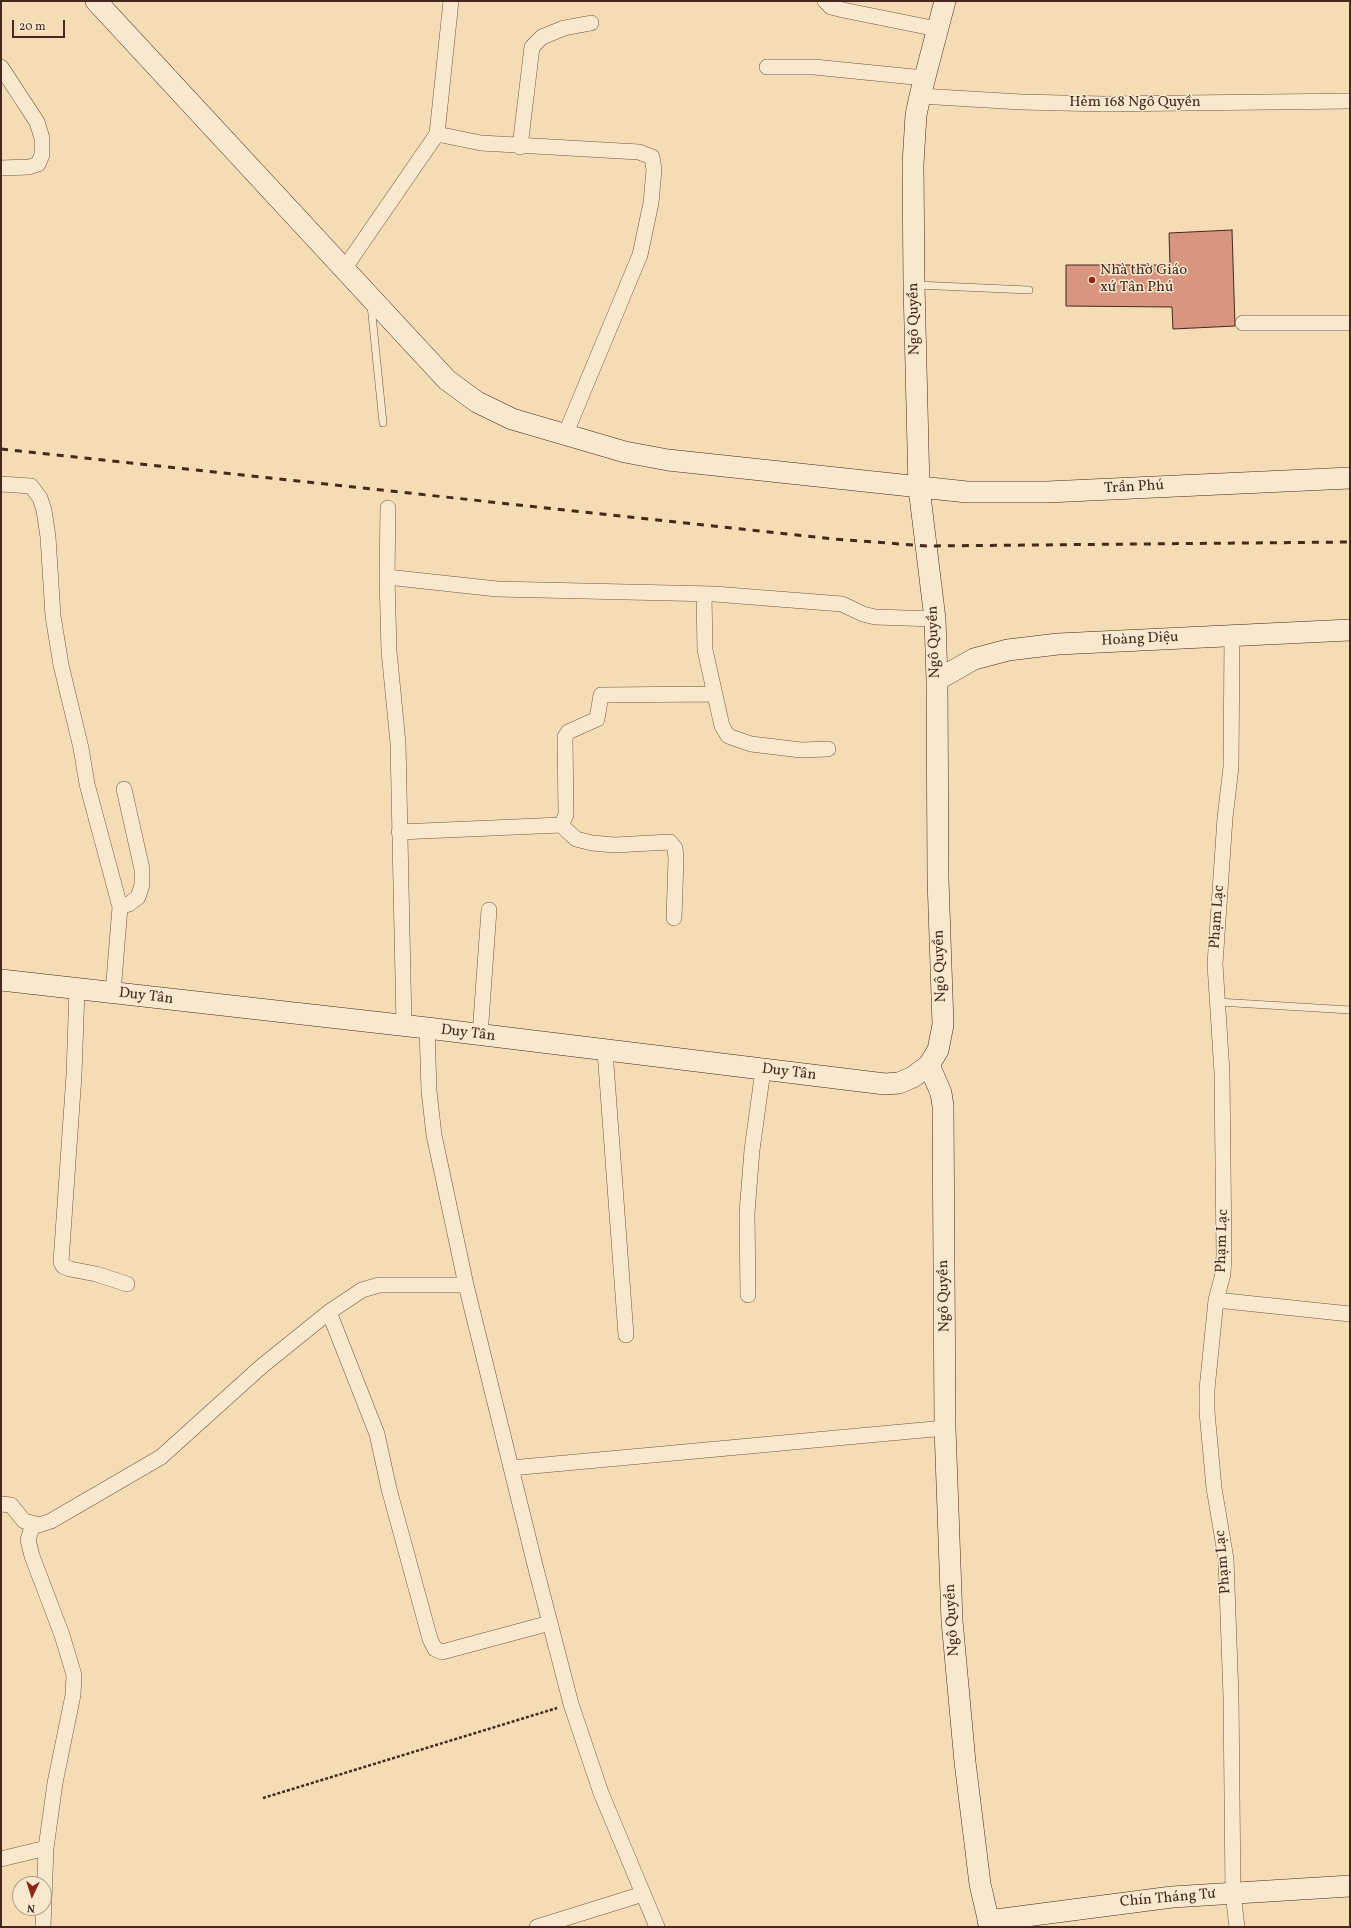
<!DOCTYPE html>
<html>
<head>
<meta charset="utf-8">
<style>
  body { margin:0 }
  #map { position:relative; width:1351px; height:1928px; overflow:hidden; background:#f4dcb4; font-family:Vollkorn,serif }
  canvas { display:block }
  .frame { position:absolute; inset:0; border:2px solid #44291e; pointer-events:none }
  .north { position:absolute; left:12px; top:1876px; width:40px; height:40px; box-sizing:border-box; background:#f8e8ce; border:1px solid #b09c88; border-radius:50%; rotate:184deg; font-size:11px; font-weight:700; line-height:16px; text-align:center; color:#44291e }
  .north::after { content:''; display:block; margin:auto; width:14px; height:18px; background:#8f2418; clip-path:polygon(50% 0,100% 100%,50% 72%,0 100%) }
  .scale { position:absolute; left:12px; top:20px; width:53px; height:18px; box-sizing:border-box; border:2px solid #44291e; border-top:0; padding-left:5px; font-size:12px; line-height:14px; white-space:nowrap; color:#44291e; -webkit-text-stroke:3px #f8e8ce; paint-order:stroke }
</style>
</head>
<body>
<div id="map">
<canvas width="1351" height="1928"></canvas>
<div class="frame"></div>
<div class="north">N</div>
<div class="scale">20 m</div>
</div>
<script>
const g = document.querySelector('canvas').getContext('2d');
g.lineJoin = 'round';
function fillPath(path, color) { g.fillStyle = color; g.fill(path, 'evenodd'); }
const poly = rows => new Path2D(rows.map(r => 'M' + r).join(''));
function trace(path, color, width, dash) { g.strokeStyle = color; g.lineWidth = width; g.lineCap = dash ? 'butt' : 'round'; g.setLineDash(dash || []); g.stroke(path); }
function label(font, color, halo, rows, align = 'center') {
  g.font = font + ' Vollkorn,serif'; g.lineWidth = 3; g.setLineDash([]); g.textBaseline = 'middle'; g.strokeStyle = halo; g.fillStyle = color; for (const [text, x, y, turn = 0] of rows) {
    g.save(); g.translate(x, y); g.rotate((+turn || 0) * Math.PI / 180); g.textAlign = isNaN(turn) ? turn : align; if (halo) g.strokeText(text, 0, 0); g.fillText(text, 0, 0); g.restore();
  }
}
const building = poly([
  [1232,230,1235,326,1173,329,1172,307,1066,306,1066,265,1170,265,1169,233,1232,230]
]);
fillPath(building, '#d8957f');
trace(building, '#44291e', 1);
const lane = poly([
  [916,285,1029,290],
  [371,305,383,423],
  [1218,1002,1350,1010]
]);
const street = poly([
  [825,1,831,7,843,10,937,29],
  [1,67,37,122,42,138,42,155,38,164,29,167,1,168],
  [767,67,814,67,924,78],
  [920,96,1021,102,1104,104,1350,101],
  [437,134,481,143,639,152,652,157,654,170,651,203,640,255,565,435],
  [520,147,532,47,542,37,564,28,591,23],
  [344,269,437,134,451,1],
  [1243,323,1350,323],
  [1,484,31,486,40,498,44,510,48,537,53,616,61,665,81,748,87,784,120,907,113,993],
  [388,508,387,577,389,651,398,743,404,1026],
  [387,577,497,589,714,594,842,604,863,614,875,617,935,619],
  [704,594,705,650,722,726,728,736,751,744,801,750,828,749],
  [1232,635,1231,767,1225,818,1215,964,1222,1073,1224,1255,1223,1274,1216,1300,1207,1389,1207,1412,1214,1488,1226,1559,1231,1697,1233,1893,1237,1927],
  [561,825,576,839,592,843,615,845,670,842,675,848,676,859,674,918],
  [399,832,561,825,566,815,565,737,568,732,597,719,601,695,714,694],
  [120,907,129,904,138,897,142,885,142,869,124,789],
  [77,989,74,1075,61,1262,63,1266,70,1269,96,1274,127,1284],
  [427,1028,429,1091,434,1135,466,1285,536,1569,571,1704,601,1793,657,1927],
  [480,1035,489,910],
  [605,1051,626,1335],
  [748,1295,747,1213,752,1150,763,1070],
  [1216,1300,1350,1314],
  [329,1312,377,1434,389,1489,430,1639,435,1649,442,1652,550,1623],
  [511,1468,945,1428],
  [1,1504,11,1505,24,1521,39,1525,51,1521,161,1457,262,1366,329,1312,362,1290,379,1285,466,1285],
  [33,1524,28,1540,32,1556,62,1635,74,1675,73,1695,55,1783,46,1848,43,1927],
  [1,1859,46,1848],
  [537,1927,643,1894]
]);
const secondary = poly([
  [96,1,447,380,477,402,512,419,625,452,668,460,967,492,1047,492,1350,478],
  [937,680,974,659,1008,650,1058,644,1350,630],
  [1,980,427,1028,885,1084,899,1083,913,1077,929,1065,938,1050,943,1025,938,879,937,680,935,619,919,488,914,285,913,164,916,115,920,96,945,1],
  [929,1065,941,1093,943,1106,945,1428,952,1621,965,1762,980,1884,990,1927],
  [988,1921,1172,1897,1350,1886]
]);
trace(lane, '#705644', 8);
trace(street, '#705644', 16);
trace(secondary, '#44291e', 22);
trace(poly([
  [263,1798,557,1708]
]), '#44291e', 2.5, [3, 2]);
trace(lane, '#f8e8ce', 7);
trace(street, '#f8e8ce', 15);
trace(secondary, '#f8e8ce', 21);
trace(poly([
  [1,449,834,539,927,546,1350,542]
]), '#44291e', 3, [7, 7]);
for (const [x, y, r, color] of [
  [1092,280,4,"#8f2418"]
]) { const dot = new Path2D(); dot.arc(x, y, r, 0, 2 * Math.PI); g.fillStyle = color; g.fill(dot); trace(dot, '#f8e8ce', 1.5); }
label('15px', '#44291e', '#f8e8ce', [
  ["Hẻm 168 Ngô Quyền",1135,103],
  ["Ngô Quyền",915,319,-91],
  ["Trần Phú",1134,488,-3],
  ["Hoàng Diệu",1140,640,-3],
  ["Ngô Quyền",935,642,-92],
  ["Phạm Lạc",1218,917,-86],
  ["Ngô Quyền",941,966,-92],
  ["Duy Tân",146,997,7],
  ["Duy Tân",468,1034,7],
  ["Duy Tân",789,1073,7],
  ["Phạm Lạc",1223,1241,-88],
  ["Ngô Quyền",945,1296,-91],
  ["Phạm Lạc",1224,1562,-95],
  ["Ngô Quyền",953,1620,-93],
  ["Chín Tháng Tư",1168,1899,-5]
]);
label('15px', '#44291e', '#f8e8ce', [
  ["Nhà thờ Giáo",1100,271],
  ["xứ Tân Phú",1100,288]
], 'left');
</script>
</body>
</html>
